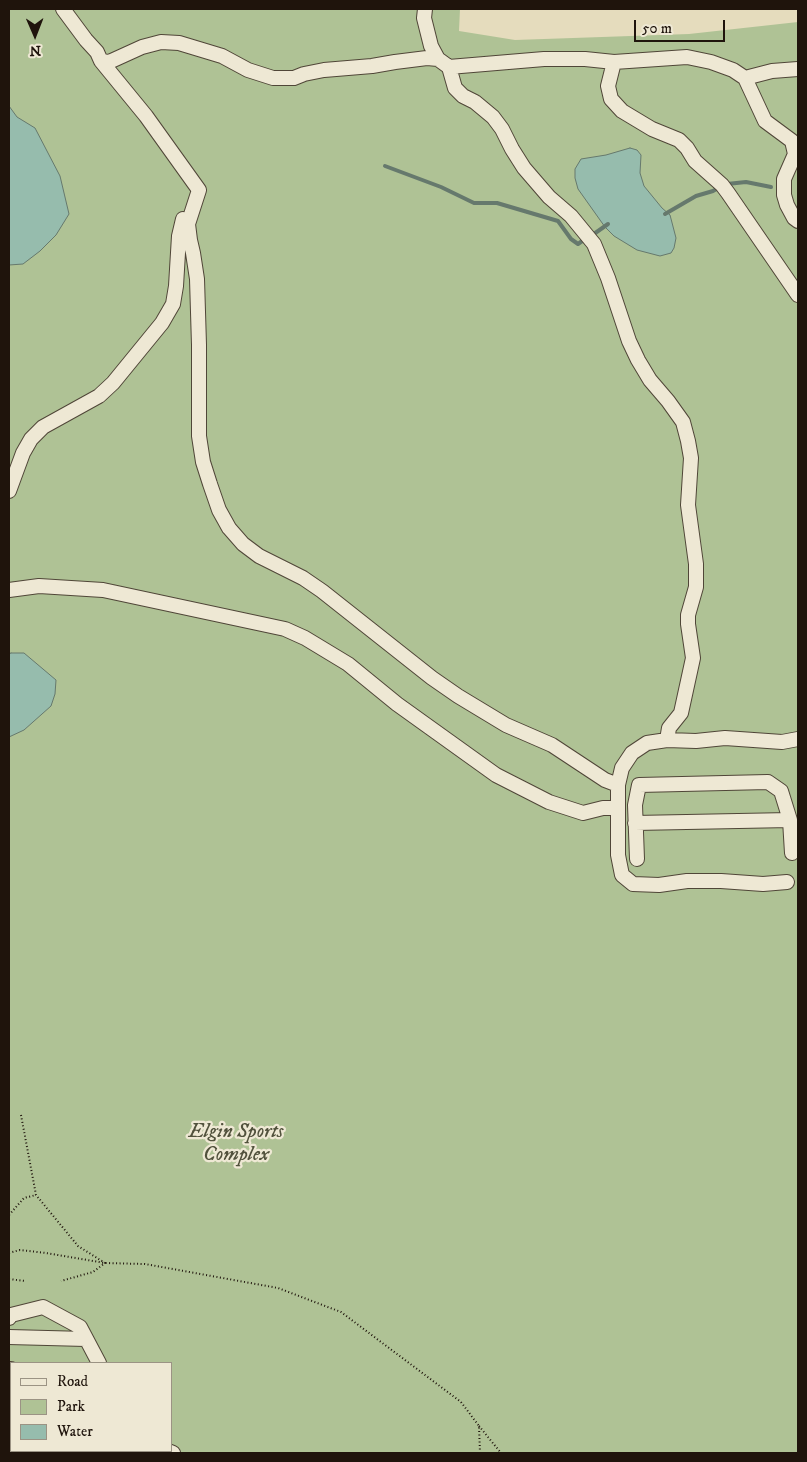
<!DOCTYPE html>
<html>
<head>
<meta charset="utf-8">
<style>
  body { margin:0 }
  #map { position:relative; width:807px; height:1462px; overflow:hidden; background:#e5dcbd; font-family:"IM FELL DW Pica",serif }
  canvas { display:block }
  .frame { position:absolute; inset:0; border:10px solid #1f140c; pointer-events:none }
  .legend { position:absolute; left:10px; top:1362px; width:162px; height:90px; box-sizing:border-box; background:#eee8d4; border:1px solid #9b9384; margin:0; padding:6px 9px; list-style:none; font-size:15px; color:#1f140c }
  .legend li { display:flex; align-items:center; gap:10px; height:25px }
  .legend b { width:25px; border:1px solid #9b9384 }
  .north { position:absolute; left:10px; top:10px; width:50px; height:50px; -webkit-text-stroke:4px #eee8d4; paint-order:stroke; rotate:179deg; font-size:14px; font-weight:700; line-height:20px; text-align:center; color:#1f140c }
  .north::after { content:''; display:block; margin:auto; width:18px; height:22px; background:#1f140c; clip-path:polygon(50% 0,100% 100%,50% 72%,0 100%) }
  .scale { position:absolute; left:634px; top:20px; width:91px; height:22px; box-sizing:border-box; border:2px solid #1f140c; border-top:0; padding-left:6px; font-size:15px; line-height:18px; white-space:nowrap; color:#1f140c; -webkit-text-stroke:4px #eee8d4; paint-order:stroke }
</style>
</head>
<body>
<div id="map">
<canvas width="807" height="1462"></canvas>
<div class="frame"></div>
<ul class="legend">
<li><b style="height:6px;background:#eee8d4"></b>Road</li>
<li><b style="height:14px;background:#afc295"></b>Park</li>
<li><b style="height:14px;background:#96bcad"></b>Water</li>
</ul>
<div class="north">N</div>
<div class="scale">50 m</div>
</div>
<script>
const g = document.querySelector('canvas').getContext('2d');
g.lineJoin = 'round';
function fillPath(path, color) { g.fillStyle = color; g.fill(path, 'evenodd'); }
const poly = rows => new Path2D(rows.map(r => 'M' + r).join(''));
function trace(path, color, width, dash) { g.strokeStyle = color; g.lineWidth = width; g.lineCap = dash ? 'butt' : 'round'; g.setLineDash(dash || []); g.stroke(path); }
function label(font, color, halo, rows, align = 'center') {
  g.font = font + ' "IM FELL DW Pica",serif'; g.lineWidth = 4.5; g.setLineDash([]); g.textBaseline = 'middle'; g.strokeStyle = halo; g.fillStyle = color; for (const [text, x, y, turn = 0] of rows) {
    g.save(); g.translate(x, y); g.rotate((+turn || 0) * Math.PI / 180); g.textAlign = isNaN(turn) ? turn : align; if (halo) g.strokeText(text, 0, 0); g.fillText(text, 0, 0); g.restore();
  }
}
fillPath(poly([
  [9,9,460,9,459,31,515,40,689,34,798,22,798,1453,9,1453],
  [11,1363,171,1363,171,1451,11,1451]
]), '#afc295');
const water = poly([
  [9,106,17,117,35,128,60,176,69,214,56,235,40,251,23,264,9,265,9,106],
  [630,148,637,150,641,155,640,173,644,186,662,208,670,215,676,238,674,248,671,253,660,256,637,250,614,236,605,227,578,189,575,178,575,169,581,159,606,155,630,148],
  [11,653,24,653,56,680,55,694,51,706,24,730,9,737,9,654,11,653]
]);
fillPath(water, '#96bcad');
trace(water, '#66796d', 1);
trace(poly([
  [385,166,441,187,474,203,497,203,558,221,571,239,578,244,585,239],
  [727,184,746,182,771,187],
  [665,214,696,196,713,191,720,187],
  [591,236,608,224]
]), '#66796d', 4);
const minor = poly([
  [63,9,86,40,97,52,101,61,109,62,142,47,161,42,179,43,222,56,248,70,273,78,294,78,304,74,324,70,372,66,395,62,427,58,438,59],
  [425,9,424,18,431,46,438,59,449,67,455,88,463,96,475,102,493,117,502,129,512,149,524,168,549,197,571,216,594,244,608,278,629,341,638,360,650,380,668,401,683,422,688,441,691,458,688,505,696,564,696,587,688,615,688,624,693,658,681,713,669,728,667,740],
  [101,61,146,116,199,190,188,224,190,240,193,253,197,279,199,345,199,436,203,462,210,484,219,510,229,528,243,544,259,556,303,578,322,591,432,678,458,696,506,725,552,745,605,780,618,785],
  [614,62,608,86,611,99,622,111,652,129,679,140,687,148,695,161,722,185,728,193,798,295],
  [449,67,544,59,585,59,614,62,687,57,711,62,733,70,745,78,765,121,792,141,795,154,784,179,784,195,787,205,794,218,798,221],
  [745,78,772,71,798,69],
  [9,491,23,453,31,439,43,427,99,396,113,383,162,323,173,304,176,286,179,236,183,219],
  [9,590,39,586,103,590,285,629,305,638,348,664,397,704,496,775,549,802,583,813,603,808,618,808],
  [635,823,790,820],
  [637,859,635,805,639,785,768,782,781,791,790,820,792,853],
  [787,882,763,884,721,881,687,881,659,885,633,884,622,875,618,855,618,785,622,768,632,753,647,743,667,740,696,741,725,738,782,742,798,739],
  [9,1318,11,1315,43,1307,80,1327,99,1363],
  [9,1337,86,1339],
  [9,1369,11,1369],
  [9,1401,11,1401],
  [9,1439,11,1438],
  [168,1451,173,1453]
]);
trace(minor, '#504638', 16);
trace(poly([
  [21,1115,36,1195,78,1246,105,1263,93,1272,61,1281],
  [9,1215,24,1198,36,1195],
  [9,1253,20,1250,46,1253,105,1263,145,1264,278,1288,341,1312,461,1402,479,1426,480,1453],
  [9,1279,25,1281],
  [479,1426,501,1453]
]), '#1f140c', 2, [1, 2.5]);
trace(minor, '#eee8d4', 14);
label('italic 20px', '#51513c', '#eee8d4', [
  ["Elgin Sports",236,1133],
  ["Complex",236,1156]
]);
</script>
</body>
</html>
